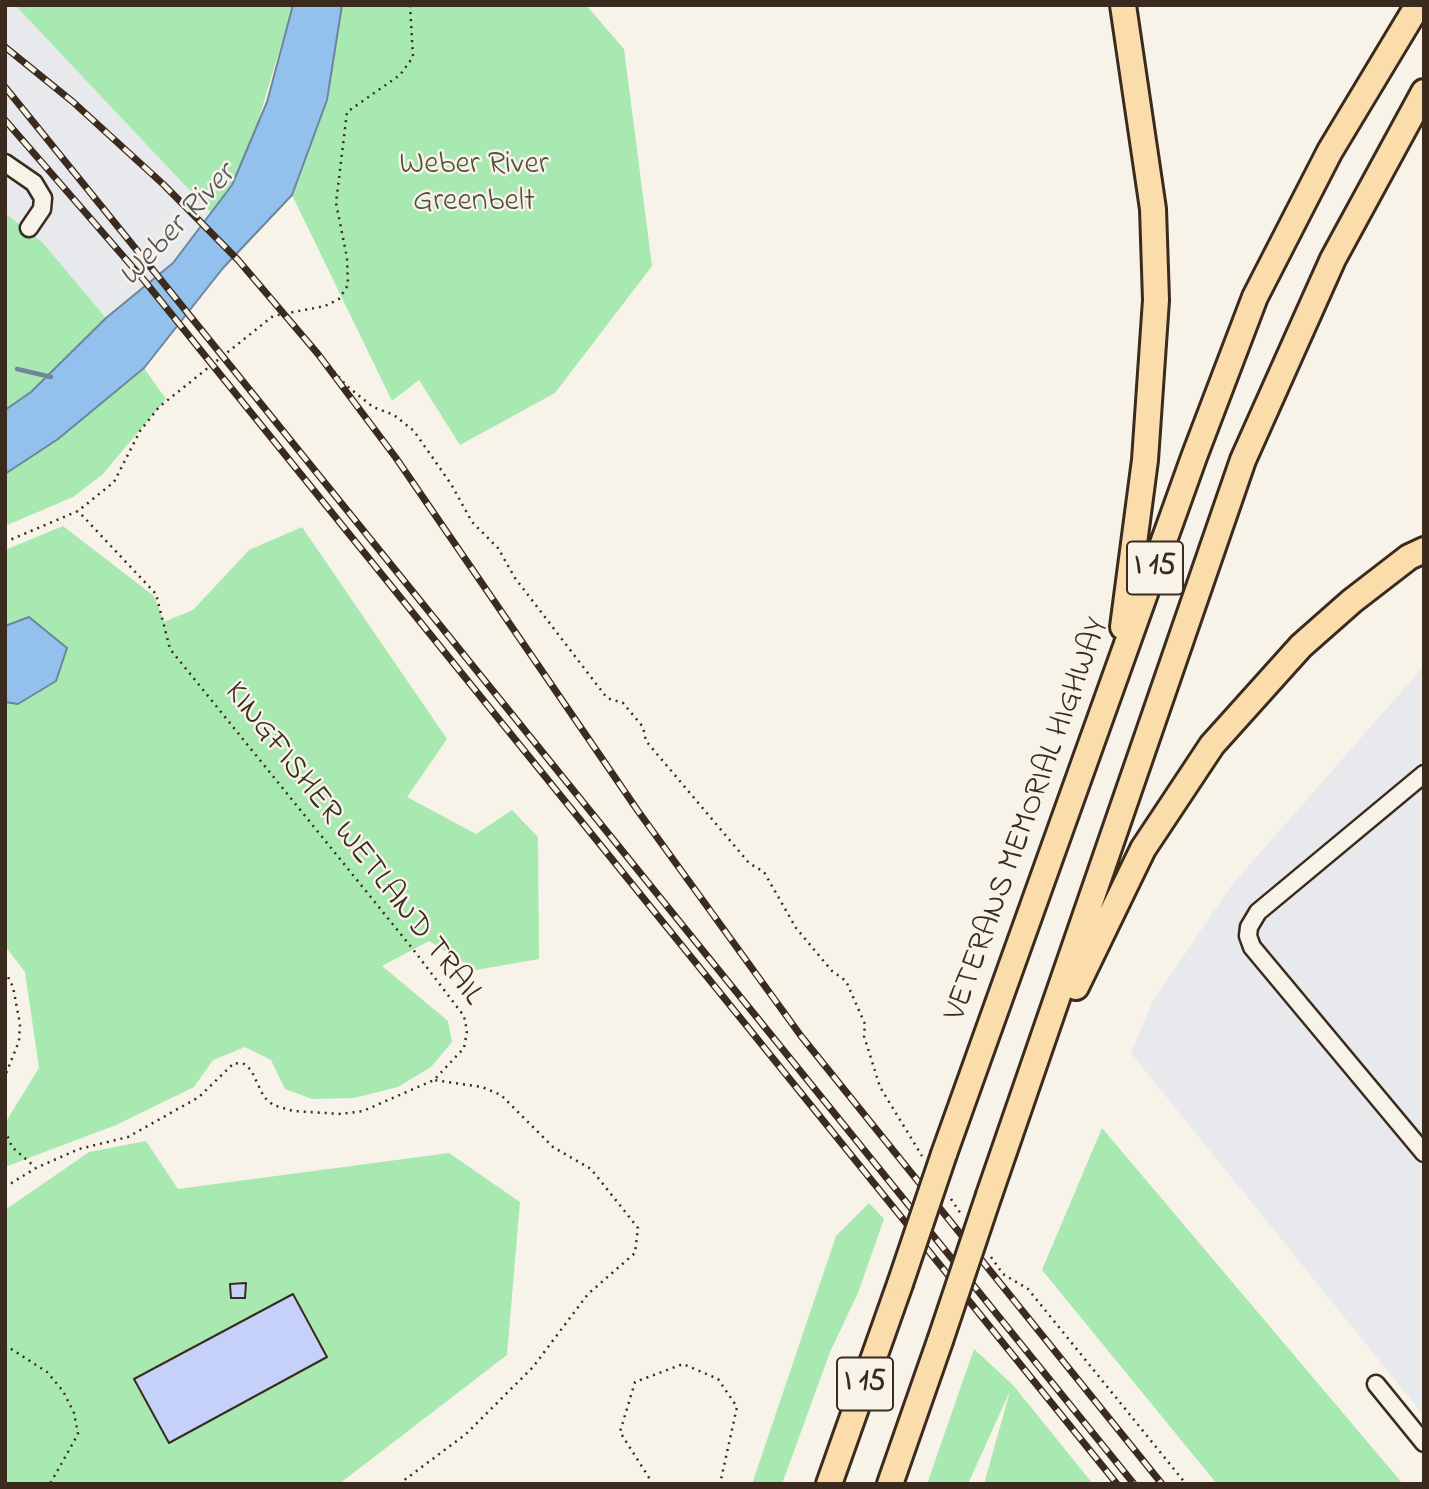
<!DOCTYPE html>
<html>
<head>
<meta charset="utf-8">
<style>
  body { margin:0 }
  #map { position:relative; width:1429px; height:1489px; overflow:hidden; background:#f7f3e8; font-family:"Indie Flower",sans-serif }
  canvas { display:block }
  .frame { position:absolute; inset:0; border:7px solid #3b2a1e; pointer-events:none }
</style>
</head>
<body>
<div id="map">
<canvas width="1429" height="1489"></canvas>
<div class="frame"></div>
</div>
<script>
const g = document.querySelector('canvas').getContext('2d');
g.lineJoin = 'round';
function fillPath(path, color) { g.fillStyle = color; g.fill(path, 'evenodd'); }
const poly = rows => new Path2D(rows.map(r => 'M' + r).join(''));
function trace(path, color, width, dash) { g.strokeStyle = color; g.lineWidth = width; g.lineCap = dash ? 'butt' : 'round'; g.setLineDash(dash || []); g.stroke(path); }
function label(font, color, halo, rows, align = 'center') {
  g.font = font + ' "Indie Flower",sans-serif'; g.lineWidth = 5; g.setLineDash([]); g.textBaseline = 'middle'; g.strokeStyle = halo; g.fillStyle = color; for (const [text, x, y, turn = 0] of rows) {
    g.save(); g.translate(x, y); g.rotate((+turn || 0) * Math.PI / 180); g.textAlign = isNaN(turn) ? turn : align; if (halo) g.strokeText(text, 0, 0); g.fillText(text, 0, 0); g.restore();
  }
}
fillPath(poly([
  [5,5,15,5,211,213,173,263,106,318,43,243,5,213],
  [1424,666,1424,1416,1131,1053,1153,1001,1231,886]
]), '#e8e9ed');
fillPath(poly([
  [15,5,293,5,253,138,232,185,211,213],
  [342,5,586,5,624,49,652,266,555,393,460,445,419,380,392,401,292,195,327,100],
  [5,213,43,243,106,318,31,392,5,410],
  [144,368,166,399,102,475,73,497,5,526,5,474,58,439],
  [63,526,154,596,164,622,193,610,249,550,302,527,447,739,407,797,476,834,512,810,538,837,539,959,476,970,429,941,382,966,448,1021,452,1042,431,1067,398,1087,354,1098,312,1099,285,1089,271,1060,245,1047,213,1060,194,1087,116,1125,5,1167,5,1123,39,1068,25,972,5,946,5,702,18,704,29,617,5,626,5,550],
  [1102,1128,1403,1484,1217,1484,1042,1270],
  [146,1141,178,1189,449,1153,520,1202,507,1355,339,1484,5,1484,5,1210,89,1152],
  [869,1203,884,1219,858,1293,830,1352,782,1484,752,1484,836,1236],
  [974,1349,1013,1385,1093,1484,984,1484,1010,1391,968,1484,927,1484]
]), '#a8e9b2');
const water = poly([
  [293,5,342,5,327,100,292,195,223,268,144,368,58,439,5,474,5,410,31,392,106,318,173,263,232,185,267,102,293,5],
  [29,617,67,648,56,681,18,704,5,702,5,626,29,617]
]);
fillPath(water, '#92c1ed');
trace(water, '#6f859a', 2);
trace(poly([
  [17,369,51,377]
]), '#6f859a', 4.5);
const building = poly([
  [246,1283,245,1298,231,1298,230,1284,246,1283],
  [293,1294,327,1357,169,1443,134,1379,293,1294]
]);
fillPath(building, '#c6d1f9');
trace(building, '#3b2a1e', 2);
const minor = poly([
  [5,163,34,183,43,198,42,209,29,228],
  [1424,774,1258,912,1249,927,1248,936,1252,947,1424,1153],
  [1376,1384,1424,1443]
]);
const highway = poly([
  [1123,627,1145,460,1156,300,1153,209,1123,5],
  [1076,987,1143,849,1212,745,1301,646,1352,601,1409,557,1424,550],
  [944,1154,1194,457,1255,297,1330,151,1418,5],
  [989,1195,1243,460,1333,259,1424,92],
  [829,1484,900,1284],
  [890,1484,940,1341]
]);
trace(minor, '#3b2a1e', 21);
trace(highway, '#3b2a1e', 30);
trace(poly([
  [282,314,347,386,373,407,394,415,414,431,451,484,472,522,498,548,515,578,607,698,623,703,643,727,646,741,749,863,764,872,796,928,832,971,846,981,865,1024,864,1036,880,1087,922,1156],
  [5,542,78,511,114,482,140,431,159,407,273,316,325,306,339,299,348,285,347,258,336,203,347,112,400,75,413,57,410,5],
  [5,971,13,987,20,1024,19,1041,5,1076],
  [5,1130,12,1147,35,1167],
  [5,1187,36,1168,79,1149,128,1137,199,1097,234,1063,244,1064,251,1070,264,1097,273,1105,293,1111,341,1114,363,1111,434,1080,464,1048,467,1031,464,1016,412,948,170,649,156,594,78,511],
  [951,1199,961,1214],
  [991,1257,1003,1274,1028,1289,1186,1484],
  [5,1345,47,1372,63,1391,74,1413,78,1434,50,1484],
  [399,1484,466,1434,533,1367,588,1294,635,1253,638,1228,591,1169,553,1147,501,1095,482,1087,434,1080],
  [653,1484,620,1432,635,1382,683,1364,718,1379,737,1407,720,1484]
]), '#3b2a1e', 2.5, [2, 5]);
trace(minor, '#f7f3e8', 16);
trace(highway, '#faddab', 24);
const rail = poly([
  [5,47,73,102,164,185,238,260,318,354,396,458,638,811,801,1036,1162,1484],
  [5,87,1134,1484],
  [5,120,143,279,1117,1484]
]);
trace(rail, '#3b2a1e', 7);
trace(rail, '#f7f3e8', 4.5, [13]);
const highwayBridge = poly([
  [900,1284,944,1154],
  [940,1341,989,1195]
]);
trace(highwayBridge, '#3b2a1e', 30, []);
trace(highwayBridge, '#faddab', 24);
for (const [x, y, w] of [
  [1155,568,56],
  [865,1384,56]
]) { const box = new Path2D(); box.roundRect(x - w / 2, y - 26.5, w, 53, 5); g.fillStyle = '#f7f3e8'; g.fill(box); trace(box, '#3b2a1e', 2); }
label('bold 30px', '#3b2a1e', null, [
  ["I 15",1155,568],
  ["I 15",865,1384]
]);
label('32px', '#51503c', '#f7f3e8', [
  ["Weber River",474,167],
  ["Greenbelt",474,204]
]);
label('32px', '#3b2a1e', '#f7f3e8', [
  ["VETERANS MEMORIAL HIGHWAY",1029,820,-70],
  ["KINGFISHER WETLAND TRAIL",352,845,52]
]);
label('italic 33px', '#55575c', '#f7f3e8', [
  ["Weber River",179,227,-47]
]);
</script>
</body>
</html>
